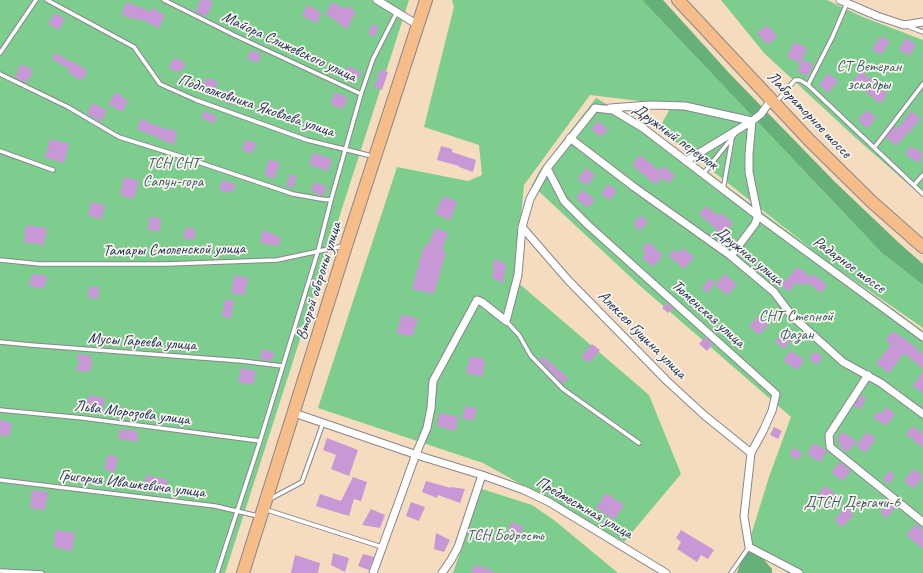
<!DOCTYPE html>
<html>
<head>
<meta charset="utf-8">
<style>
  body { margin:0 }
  canvas { display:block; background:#f5dcbf }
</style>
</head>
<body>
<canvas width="923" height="573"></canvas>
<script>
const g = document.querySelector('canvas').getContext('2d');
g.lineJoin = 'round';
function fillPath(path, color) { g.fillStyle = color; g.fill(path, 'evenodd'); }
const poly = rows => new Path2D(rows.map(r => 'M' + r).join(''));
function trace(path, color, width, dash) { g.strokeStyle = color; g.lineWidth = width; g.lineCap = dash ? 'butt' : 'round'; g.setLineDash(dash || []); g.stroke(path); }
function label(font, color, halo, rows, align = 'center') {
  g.font = font + ' Caveat,sans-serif'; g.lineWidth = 3.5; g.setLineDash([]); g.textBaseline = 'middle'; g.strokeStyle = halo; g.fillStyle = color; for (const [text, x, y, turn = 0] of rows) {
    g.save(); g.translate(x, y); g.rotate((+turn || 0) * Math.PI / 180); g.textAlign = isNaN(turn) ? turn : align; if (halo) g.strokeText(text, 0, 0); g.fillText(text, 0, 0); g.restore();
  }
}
fillPath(poly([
  [0,0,409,0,225,573,0,573],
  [452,0,642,0,882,253,923,285,923,328,841,271,923,331,923,573,788,573,748,545,769,477,791,417,638,284,532,185,540,170,596,98,651,130,817,253,659,129,672,105,590,95,524,185,515,280,649,395,681,474,624,542,483,463,318,408,397,167,468,181,482,175,479,145,424,127,454,7],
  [721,0,827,0,863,17,923,40,923,197,858,140,764,53],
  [482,489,532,505,554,520,618,573,453,573]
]), '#7dcd8e');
fillPath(poly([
  [642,0,663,0,730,74,835,182,898,242,923,264,923,285,882,253],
  [748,541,772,569,772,573,737,573]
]), '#66b079');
fillPath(poly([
  [201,0,209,0,213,3,206,17,195,11],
  [126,2,151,12,152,8,165,15,159,28,137,18,137,20,121,15],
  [332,2,345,9,346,6,356,11,347,29,337,23,338,21,325,15],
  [307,5,321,12,317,23,302,16],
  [55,13,65,19,59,30,48,24],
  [372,24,378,27,375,37,368,34],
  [767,25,777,36,768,45,757,33],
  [881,36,890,42,881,55,872,49],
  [906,38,916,45,909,56,899,49],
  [794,42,807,48,802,60,813,64,808,76,797,71,801,63,787,57],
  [251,50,261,54,258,63,247,59],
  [55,53,73,63,74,62,88,71,81,81,68,72,69,69,52,59],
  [175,57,186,64,179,73,168,67],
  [21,64,33,70,27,83,15,77],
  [348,66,361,72,355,84,342,77],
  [380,70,388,72,382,90,374,87],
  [861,71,888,94,880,104,863,89,862,91,852,82],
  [828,73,838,81,828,93,819,85],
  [206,78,217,81,215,92,202,87],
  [225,90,237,95,234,106,219,99],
  [116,92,128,101,122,112,108,104],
  [335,92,348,98,343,109,330,104],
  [92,103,107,110,101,122,87,114],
  [867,110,876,118,867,129,858,120],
  [204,111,217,116,214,124,201,118],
  [911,111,921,119,896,146,886,137,895,126,898,129],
  [141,119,167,130,168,128,177,132,174,145,137,129],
  [598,121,608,129,601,137,591,129],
  [50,139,69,144,64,163,45,158],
  [246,139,256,144,252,154,242,150],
  [441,146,452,149,452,152,476,160,473,172,459,167,459,166,437,160],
  [911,146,923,154,918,163,905,154],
  [313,153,332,159,328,171,309,165],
  [640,155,660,171,663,166,675,175,669,183,662,178,656,185,632,165],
  [269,159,280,163,274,179,264,175],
  [586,168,595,175,587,186,578,179],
  [290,174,297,177,293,188,286,186],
  [124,177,139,181,134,199,120,195],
  [222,180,236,184,232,193,219,190],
  [315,182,327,187,323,196,310,191],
  [608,184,617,191,610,200,601,194],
  [582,190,595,199,588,208,576,199],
  [443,196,457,202,450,220,435,214],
  [91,202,105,205,102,219,88,216],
  [706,206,718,216,721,213,733,223,723,235,699,214],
  [641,215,648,222,640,231,633,224],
  [149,217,161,218,160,231,148,230],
  [26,225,47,228,44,245,24,242],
  [186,227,195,229,195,240,183,238],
  [435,228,448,233,442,250,446,251,434,294,412,289,424,245,428,246],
  [263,230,280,237,280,246,260,243],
  [648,242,663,255,653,267,642,258,646,253,642,249],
  [683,248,694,257,684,269,669,256,674,249,679,253],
  [494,259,506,264,503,284,492,277],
  [798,267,811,277,813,274,827,285,821,293,806,282,803,286,797,282,789,292,781,285],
  [32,274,47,276,44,289,29,286],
  [725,274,737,285,727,295,715,285],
  [234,275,248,278,245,295,231,293],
  [710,278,715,283,708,293,702,288],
  [89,287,99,287,98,299,88,298],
  [225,299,234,301,231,318,222,317],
  [667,303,673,308,668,313,662,308],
  [402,314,418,319,412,337,396,333],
  [759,315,769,324,759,335,749,326],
  [784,330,793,338,784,349,775,341],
  [892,331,905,339,923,354,923,369,904,353,889,373,876,364,891,344,885,340],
  [705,337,713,344,707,351,699,344],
  [592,344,600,350,589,363,581,356],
  [262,349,274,352,272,361,260,359],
  [790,351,804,359,798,370,783,361],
  [815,351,823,357,817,365,809,359],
  [76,354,90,355,92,364,89,372,76,371,79,362],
  [470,356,485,359,483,377,466,373],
  [543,356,568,378,563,384,540,360],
  [241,368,256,371,253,385,238,382],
  [923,371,923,393,913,386],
  [89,395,105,398,102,414,86,411],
  [861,395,866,398,860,410,854,406],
  [465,406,477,409,473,421,462,418],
  [886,407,895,414,886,426,873,417,877,412,881,414],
  [439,413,458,417,456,431,437,426],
  [0,420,12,423,9,437,0,435],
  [913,426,923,434,923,448,906,434],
  [774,427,782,431,778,439,770,435],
  [120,429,138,431,137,442,118,439],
  [843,432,856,441,848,452,840,447,842,445,836,440],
  [867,432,876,439,865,453,856,445],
  [327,438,358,450,349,476,331,469,336,455,323,450],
  [814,443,827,451,820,462,807,454],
  [793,447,802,453,798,460,789,455],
  [108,454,118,458,114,473,104,469],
  [840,462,851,471,842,481,831,472],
  [913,469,923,476,914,489,904,481],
  [889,471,895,476,889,484,883,479],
  [146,475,168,480,165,492,144,489],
  [353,477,367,482,361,501,354,499,349,516,316,506,320,494,341,501],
  [426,481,451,488,451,487,465,489,460,503,438,495,437,498,422,492],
  [824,486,835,493,828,506,816,498],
  [32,490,48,492,45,510,30,508],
  [606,493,624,505,614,520,596,508],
  [889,501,896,507,887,518,880,512],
  [411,502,425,507,419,521,406,516],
  [846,507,854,515,842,527,834,520],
  [371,509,385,515,380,528,362,525],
  [511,522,523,526,519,540,507,536],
  [916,524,923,530,923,549,906,535],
  [481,527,494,531,492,542,478,539],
  [55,530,75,533,72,551,54,547],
  [681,530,714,550,708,559,701,555,697,562,677,549,681,542,676,538],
  [436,533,450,540,444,552,434,549],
  [333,553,349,558,345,572,331,565],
  [363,554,374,557,369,570,358,566],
  [295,555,320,563,318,573,291,573],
  [474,565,494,571,494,573,471,573]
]), '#c897d6');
const service = poly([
  [47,0,134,47,160,84,196,100,307,140,372,156],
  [164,0,234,35,361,94],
  [907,26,923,32],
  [0,53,36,0],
  [0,74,68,107,119,137,186,158,293,194,321,199,331,200],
  [808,85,832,38,847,3],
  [777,101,795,80,800,80,808,85,923,194],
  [874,148,923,84],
  [0,151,53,170],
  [703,174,735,134],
  [914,185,923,175],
  [723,190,732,139],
  [0,260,40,264,167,264,277,260,343,246],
  [506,321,519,335,531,356,563,389,639,443],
  [0,342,31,345,242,361,282,366],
  [0,410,83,418,260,441],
  [0,480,215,506,258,516],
  [270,499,302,482,323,423],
  [264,509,382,547],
  [0,571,42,573],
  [217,573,260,441,318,251,331,200,361,94,373,59,397,12],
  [731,573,749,547]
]);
const minor = poly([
  [377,0,418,25],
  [840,0,877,16,904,25,923,22],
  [610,108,650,105,685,106,752,121,749,154,749,172,758,216,755,224,731,256],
  [570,138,634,187,731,256,774,292,792,316,843,362,881,383,923,414],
  [686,161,752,121,761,114,771,100],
  [547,168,564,201,588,225,776,394,772,411,763,431,751,453,744,516,749,547,799,573],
  [522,227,568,280,667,381,704,415,751,453],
  [868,375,829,435,830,447,923,522],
  [294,413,423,457,482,475,524,490,549,502,666,573],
  [373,573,416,454,427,428,431,408,433,381,477,300,482,302,506,321,518,275,522,227,530,199,547,168,595,108,613,110,643,128,758,216,923,337],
  [442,573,451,560,458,547,482,475]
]);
const primary = poly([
  [678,0,809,140,872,202,923,247],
  [243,573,346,246,426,0]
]);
trace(service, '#88868e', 5.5);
trace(minor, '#88868e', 9);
trace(primary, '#88868e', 14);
trace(service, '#fff', 3.5);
trace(minor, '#fff', 7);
trace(primary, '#f7bd88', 12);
label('16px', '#1b2f5e', '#fbf7ec', [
  ["Майора Слижевского улица",289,47,25],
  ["Подполковника Яковлева улица",256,106,19],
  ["Лабораторное шоссе",809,115,46],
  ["Дружный переулок",675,137,36],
  ["Тамары Смоленской улица",174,250,-1],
  ["Дружная улица",749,256,39],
  ["Радарное шоссе",849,265,36],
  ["Второй обороны улица",319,281,-73],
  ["Тюменская улица",708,314,42],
  ["Алексея Гущина улица",642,335,45],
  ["Мусы Гареева улица",142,342,4],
  ["Льва Морозова улица",132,413,7],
  ["Григория Ивашкевича улица",132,484,7],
  ["Предместная улица",584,508,30]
]);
label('16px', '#385e6c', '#fbf7ec', [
  ["СТ Ветеран",869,67],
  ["эскадры",869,85],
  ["ТСН СНТ",173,164],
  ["Сапун-гора",173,182],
  ["СНТ Степной",796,317],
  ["Фазан",796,335],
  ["ДТСН Дергачи-6",852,503],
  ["ТСН Бодрость",505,536]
]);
</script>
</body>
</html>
